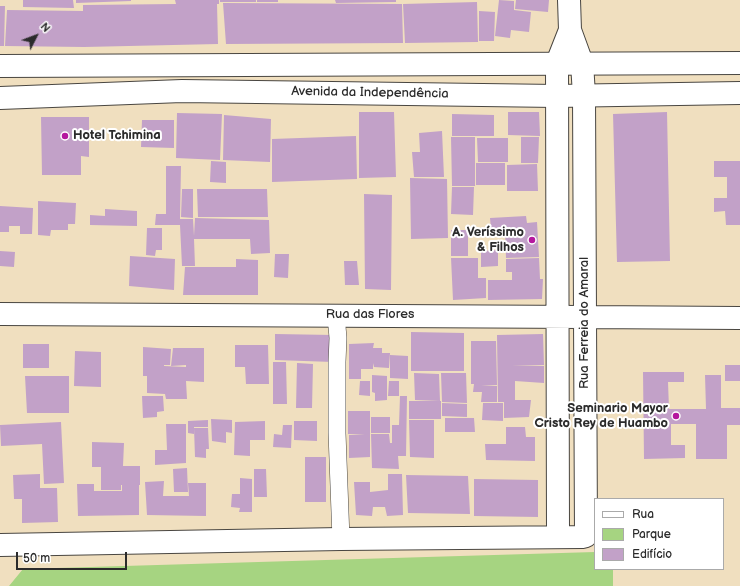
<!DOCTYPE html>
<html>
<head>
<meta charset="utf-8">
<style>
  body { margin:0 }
  #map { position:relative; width:740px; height:586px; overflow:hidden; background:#f0dfbf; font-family:"Balsamiq Sans",sans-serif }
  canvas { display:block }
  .legend { position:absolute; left:594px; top:498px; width:130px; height:72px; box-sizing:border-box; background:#fff; border:1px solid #aaa; margin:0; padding:5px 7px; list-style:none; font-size:12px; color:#2b2b2b }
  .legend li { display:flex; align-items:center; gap:8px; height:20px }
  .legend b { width:20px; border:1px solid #aaa }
  .north { position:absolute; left:16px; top:16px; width:40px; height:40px; -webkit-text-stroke:3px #fff; paint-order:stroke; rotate:48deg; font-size:11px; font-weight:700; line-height:16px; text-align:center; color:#2b2b2b }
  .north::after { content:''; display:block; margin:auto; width:14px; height:18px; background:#2b2b2b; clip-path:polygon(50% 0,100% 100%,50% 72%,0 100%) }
  .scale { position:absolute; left:16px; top:552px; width:111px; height:18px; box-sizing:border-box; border:2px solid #2b2b2b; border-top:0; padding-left:5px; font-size:12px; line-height:14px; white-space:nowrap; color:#2b2b2b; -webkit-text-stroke:3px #fff; paint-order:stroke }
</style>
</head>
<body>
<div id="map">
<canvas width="740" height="586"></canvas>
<ul class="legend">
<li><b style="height:5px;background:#fff"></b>Rua</li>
<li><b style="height:11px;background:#a6d481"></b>Parque</li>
<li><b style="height:11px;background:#c2a1c8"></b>Edifício</li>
</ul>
<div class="north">N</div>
<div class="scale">50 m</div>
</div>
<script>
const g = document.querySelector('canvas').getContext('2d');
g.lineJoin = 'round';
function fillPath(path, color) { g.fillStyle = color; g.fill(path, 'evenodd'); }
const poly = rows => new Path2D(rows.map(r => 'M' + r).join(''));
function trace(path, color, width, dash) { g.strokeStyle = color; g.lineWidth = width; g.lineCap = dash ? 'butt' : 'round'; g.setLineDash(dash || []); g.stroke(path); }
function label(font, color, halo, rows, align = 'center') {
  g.font = font + ' "Balsamiq Sans",sans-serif'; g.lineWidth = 4; g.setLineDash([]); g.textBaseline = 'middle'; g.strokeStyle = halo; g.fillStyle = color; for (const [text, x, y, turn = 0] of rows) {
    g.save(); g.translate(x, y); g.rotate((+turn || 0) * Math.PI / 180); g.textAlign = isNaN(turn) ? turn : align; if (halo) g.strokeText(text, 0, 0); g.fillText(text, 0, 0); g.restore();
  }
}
fillPath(poly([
  [595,552,595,569,613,569,613,586,9,586,23,569]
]), '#a6d481');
fillPath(poly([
  [23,0,73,0,74,8,23,7],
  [76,0,131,0,131,1,76,3],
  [175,0,219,0,219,4,217,4,218,44,84,47,5,46,7,10,83,11,83,19,83,5,176,4],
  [220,0,256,0,256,2,220,2],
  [257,0,278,0,278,2,257,2],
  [335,0,396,0,396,2,336,3],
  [499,0,514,1,514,10,531,12,529,32,511,30,510,38,495,36],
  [516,0,549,0,548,12,515,9],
  [477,2,478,42,405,43,403,4],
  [223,3,402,4,403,43,226,44],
  [0,6,5,6,4,46,0,46],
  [479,11,495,12,494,41,479,41],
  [359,112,394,112,396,177,359,178],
  [508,112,539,112,540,136,508,135],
  [667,112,670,261,617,262,613,114],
  [177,113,222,114,220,160,176,158],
  [452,114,494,115,494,136,452,136],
  [224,115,271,119,270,162,223,160],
  [41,117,89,117,89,157,81,156,81,175,42,175],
  [142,120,174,120,174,148,141,147],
  [442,131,444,177,414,177,412,152,420,152,419,133],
  [356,136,357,179,272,182,272,139],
  [451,137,475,137,475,186,452,186],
  [521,137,539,137,538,163,521,163],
  [477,138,508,138,508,162,478,162],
  [211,161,226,162,226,183,210,182],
  [714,161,740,161,740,225,726,225,725,211,714,212,714,198,727,198,727,177,714,177],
  [476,163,505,163,505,185,476,185],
  [537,164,538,191,507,191,507,165],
  [166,166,181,166,180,219,193,219,194,236,195,218,269,220,270,253,251,254,250,239,194,239,195,266,182,266,180,225,155,225,156,214,166,214],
  [410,178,447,179,448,238,411,239],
  [452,187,474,187,473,215,451,214],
  [182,189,193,189,193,218,181,217],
  [197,189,267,189,268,217,198,217],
  [364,194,392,195,391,290,365,289],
  [38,201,76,203,75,224,68,224,68,230,51,230,50,236,38,235],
  [0,206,33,208,32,234,20,234,20,226,9,226,9,232,0,232],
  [105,209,137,211,137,226,90,225,90,215,105,216],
  [526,216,527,223,537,222,539,257,506,258,505,229,491,229,490,218],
  [147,228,162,228,162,250,156,250,155,256,146,255],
  [451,230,468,230,468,256,451,256],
  [498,250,498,266,481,267,481,251],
  [0,251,15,252,14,267,0,266],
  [275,254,289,254,288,278,274,277],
  [130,256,175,259,174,290,129,286],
  [451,258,478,258,478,278,486,278,486,298,453,300],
  [539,258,540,279,543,279,542,299,488,300,488,280,512,280,512,272,506,272,506,259],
  [236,259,258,260,258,295,183,295,185,267,236,267],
  [344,261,357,261,359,285,345,285],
  [411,332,464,333,464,371,411,371],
  [275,334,333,335,333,362,275,360],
  [543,334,544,365,512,365,544,366,544,383,515,381,515,400,531,400,529,417,504,418,504,402,498,402,497,335],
  [471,341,496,341,497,385,481,385,497,386,497,402,481,402,482,392,473,392,474,384,471,384],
  [374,343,373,348,382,348,382,353,390,353,389,368,374,367,373,363,373,369,361,369,361,379,349,379,349,344],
  [23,344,49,344,49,368,23,368],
  [235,345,268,345,269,384,246,384,245,367,235,367],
  [143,347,171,349,170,365,164,365,164,366,186,367,186,365,171,366,173,348,204,348,204,382,186,381,187,399,166,399,165,394,147,393,147,376,143,376],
  [75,351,101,352,101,387,74,386],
  [390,355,408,356,408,379,390,378],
  [273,362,286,362,287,404,273,404],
  [297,363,313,364,312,408,296,408],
  [725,365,740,365,740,381,725,381],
  [643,372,684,372,684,382,668,382,669,409,706,409,705,375,721,375,721,408,740,408,740,425,727,425,727,459,696,459,696,424,671,424,671,445,685,445,685,458,644,459],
  [414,373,439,374,440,401,415,400],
  [441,373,466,373,467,403,442,402],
  [372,375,387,376,387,400,375,401,375,393,372,392],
  [25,376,69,376,69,413,27,413],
  [360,381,370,381,370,396,359,395],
  [389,381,399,381,399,396,388,396],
  [142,396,163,396,164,411,157,412,157,417,143,418],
  [400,396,407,396,406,456,398,456,399,469,372,468,371,434,389,434,390,443,392,443,392,425,399,425],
  [409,401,441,401,441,419,409,419],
  [442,403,467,404,467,417,442,416],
  [483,403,503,403,503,421,482,420],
  [348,411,370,411,370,457,349,458,349,435,365,434,348,434],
  [371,417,390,417,390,433,371,433],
  [445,418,474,418,475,432,445,432],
  [211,419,232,420,232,433,226,432,226,443,212,441],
  [208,420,208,427,194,427,194,434,188,433,188,421],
  [409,420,434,420,434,458,410,457],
  [265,421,265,440,250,440,250,456,234,455,235,422],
  [294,421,317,421,317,441,294,440],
  [61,422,64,483,44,484,42,444,1,446,0,425],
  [166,424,186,424,186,463,155,465,155,450,167,450],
  [283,425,292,425,291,448,273,447,274,434,282,435],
  [506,427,525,427,526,437,535,437,535,461,486,460,485,444,506,444],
  [194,428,208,428,209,449,206,449,206,458,195,457],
  [92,442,124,443,123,466,140,466,140,485,139,485,139,515,78,516,77,484,94,484,94,491,122,491,122,485,121,485,121,490,101,490,101,467,92,467],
  [305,457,326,457,326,502,305,502],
  [187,468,188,492,174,492,173,469],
  [254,469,266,469,267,497,254,497],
  [40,474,40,488,57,488,58,522,22,523,22,499,14,499,13,475],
  [388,474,402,474,403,515,387,516,385,507,373,507,372,516,356,515,354,482,370,482,370,492,388,490],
  [406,475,468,476,470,514,408,513],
  [240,478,252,479,252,512,239,512,240,508,231,507,232,494,240,494],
  [474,479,538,480,538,517,474,516],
  [164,481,163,496,189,496,188,483,206,483,206,516,147,515,145,482]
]), '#c2a1c8');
const street = poly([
  [336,315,338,338,337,362,337,433,341,539]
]);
const secondary = poly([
  [0,314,585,317,740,318],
  [558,537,557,63,570,30],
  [0,545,341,539,582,537,586,536,584,95,582,63,570,30,569,0]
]);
const primary = poly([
  [0,66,740,63],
  [0,98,182,91,557,96,740,93]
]);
trace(street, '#494641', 18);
trace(secondary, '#494641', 24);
trace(primary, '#494641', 24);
trace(street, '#fff', 17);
trace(secondary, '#fff', 22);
trace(primary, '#fff', 22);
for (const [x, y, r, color] of [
  [65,136,4,"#b5179e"],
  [532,240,4,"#b5179e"],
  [676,416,4,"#b5179e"]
]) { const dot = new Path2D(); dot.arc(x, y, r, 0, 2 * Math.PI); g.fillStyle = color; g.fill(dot); trace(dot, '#fff', 1.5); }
label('13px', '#2b2b2b', '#fff', [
  ["Avenida da Independência",370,93,1],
  ["Rua das Flores",370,315],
  ["Rua Ferreia do Amaral",585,323,-90]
]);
label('bold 13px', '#2b2b2b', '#fff', [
  ["Hotel Tchimina",73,136,"left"],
  ["A. Veríssimo",524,233],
  ["& Filhos",524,248],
  ["Seminario Mayor",668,409],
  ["Cristo Rey de Huambo",668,424]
], 'right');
</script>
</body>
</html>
